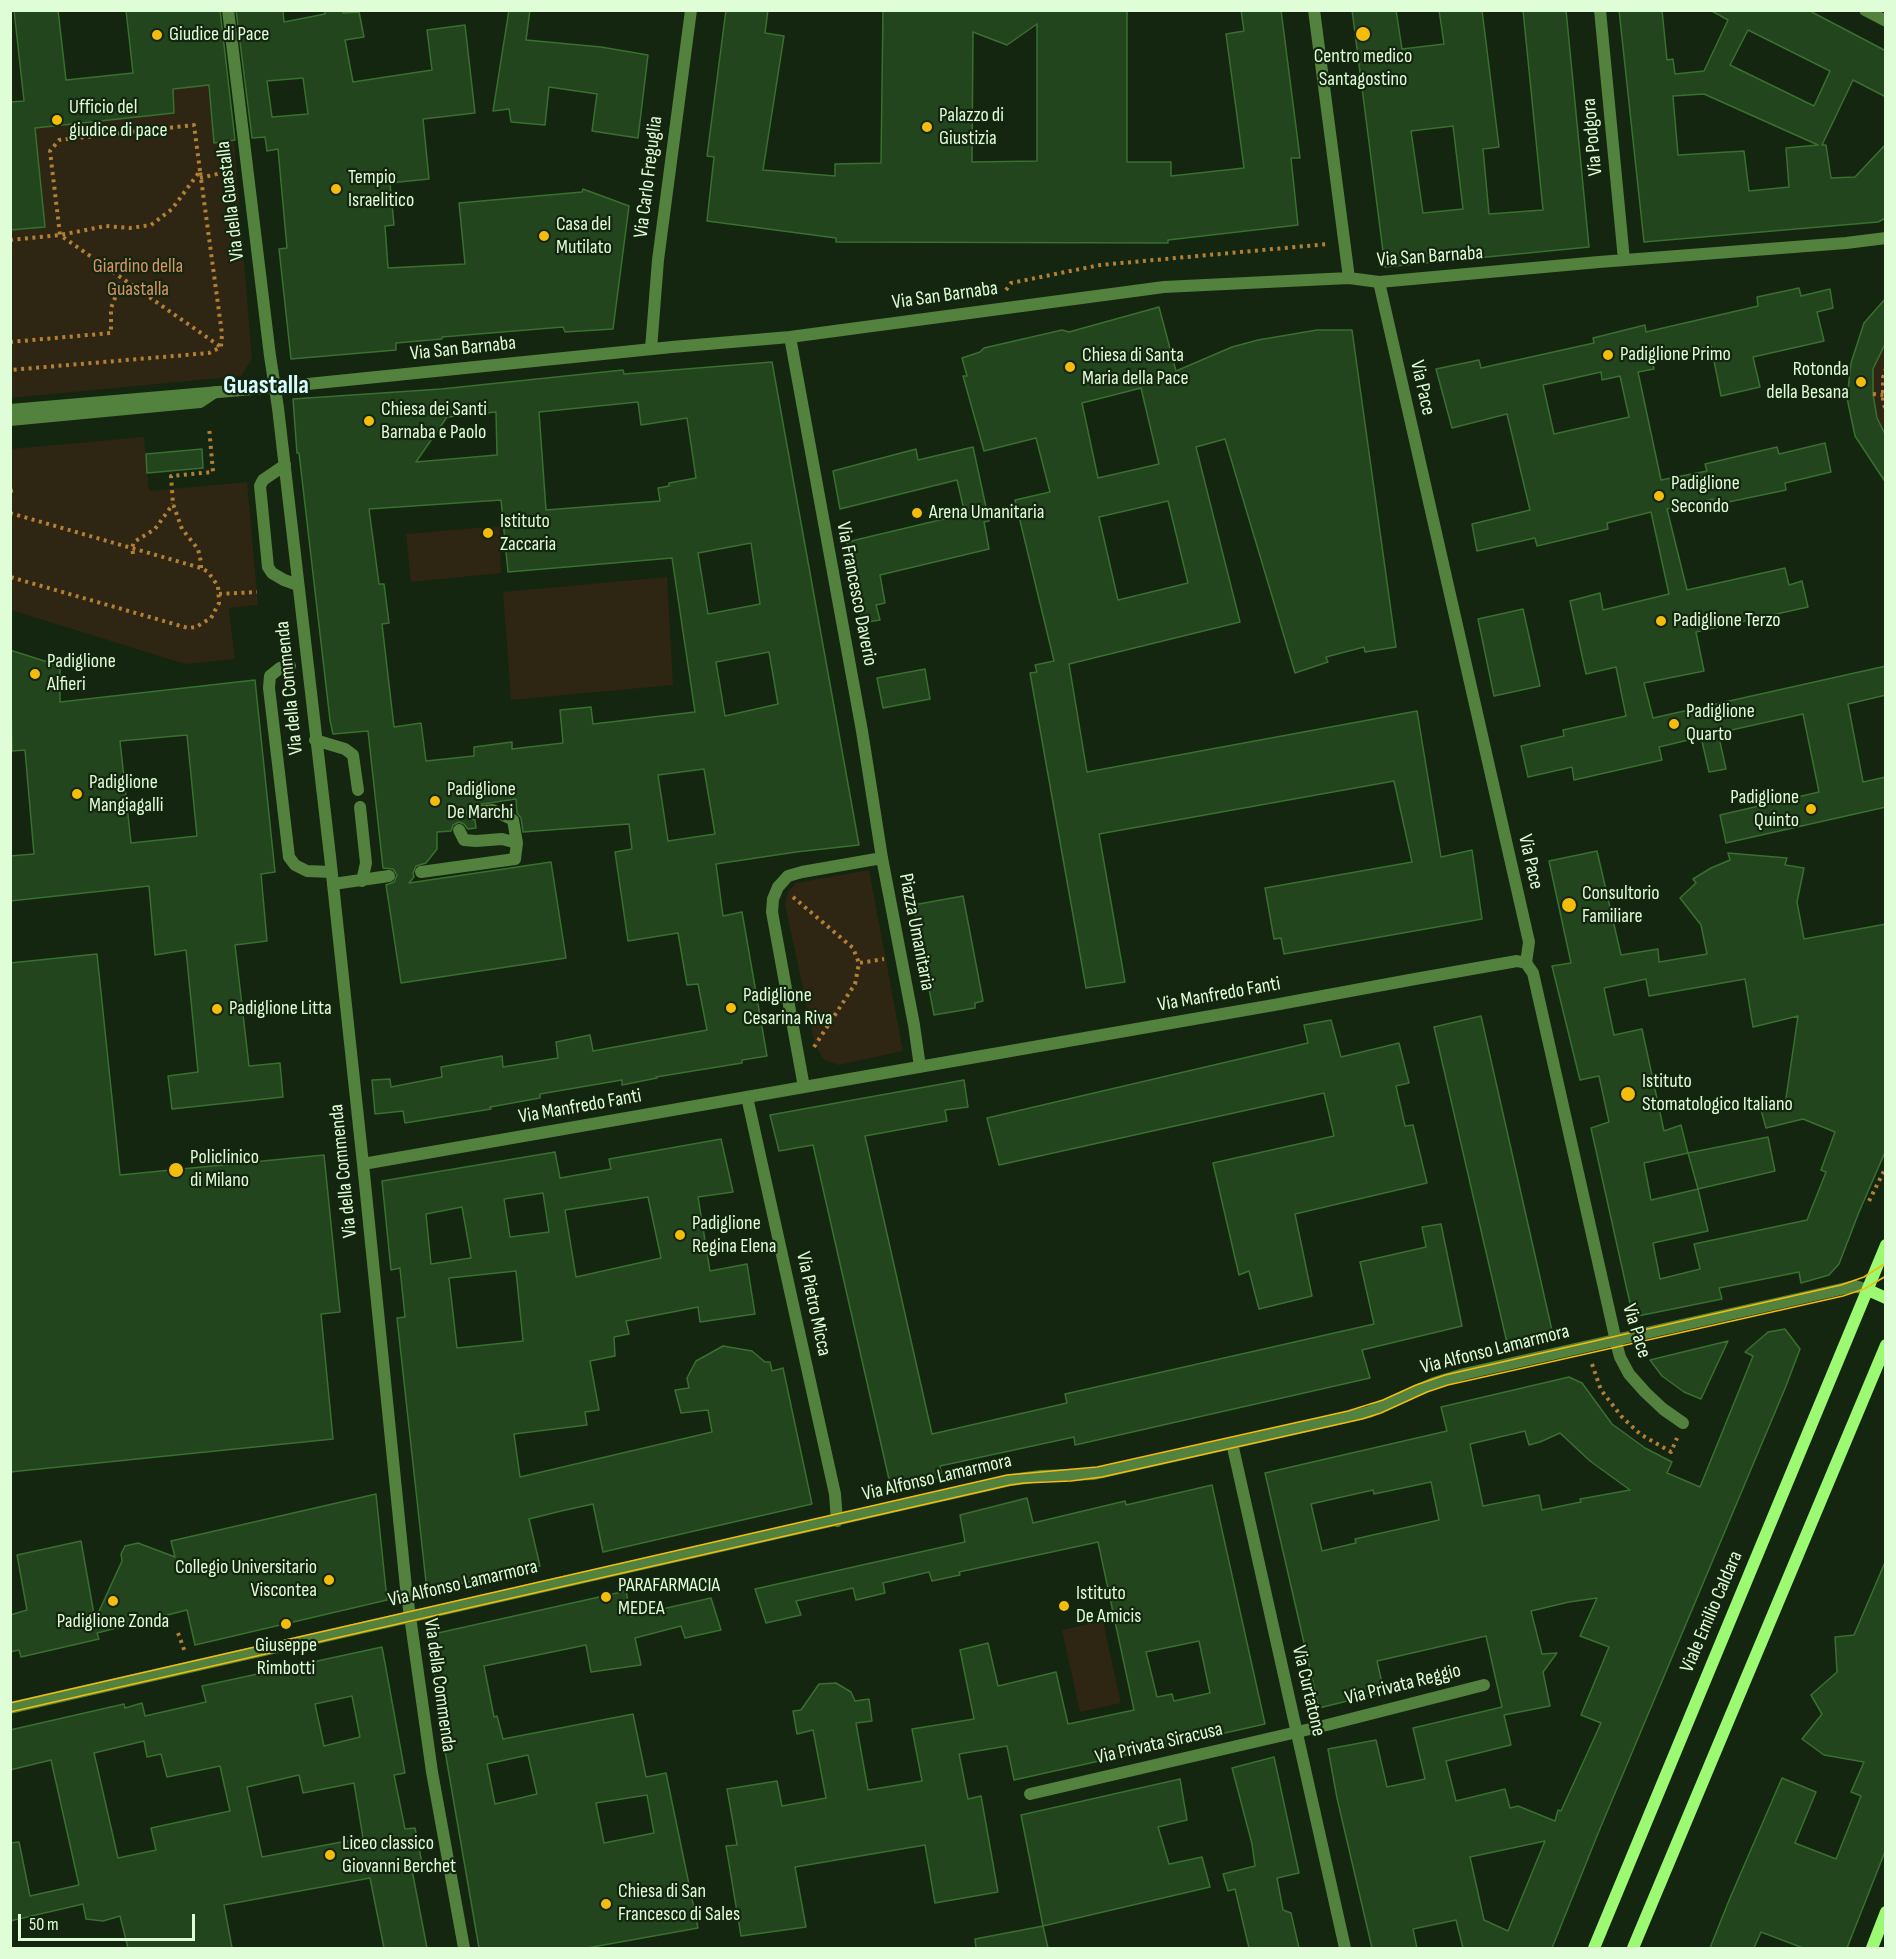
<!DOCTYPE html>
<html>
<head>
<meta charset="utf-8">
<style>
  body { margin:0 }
  #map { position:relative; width:1896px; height:1959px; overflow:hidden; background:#142510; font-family:"Sofia Sans Condensed",sans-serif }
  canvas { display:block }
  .frame { position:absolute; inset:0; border:12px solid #dffdd6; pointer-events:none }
  .scale { position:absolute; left:18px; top:1914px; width:177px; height:27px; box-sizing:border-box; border:3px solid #dffdd6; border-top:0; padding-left:8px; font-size:18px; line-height:21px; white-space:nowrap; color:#dffdd6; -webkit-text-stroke:4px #142510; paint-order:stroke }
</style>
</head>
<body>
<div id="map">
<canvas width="1896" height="1959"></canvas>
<div class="frame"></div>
<div class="scale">50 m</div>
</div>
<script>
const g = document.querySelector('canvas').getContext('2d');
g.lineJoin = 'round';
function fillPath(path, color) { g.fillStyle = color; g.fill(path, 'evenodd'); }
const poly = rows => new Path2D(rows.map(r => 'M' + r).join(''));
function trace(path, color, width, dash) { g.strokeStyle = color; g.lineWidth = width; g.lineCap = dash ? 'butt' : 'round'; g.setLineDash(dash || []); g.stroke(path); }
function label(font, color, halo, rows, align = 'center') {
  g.font = font + ' "Sofia Sans Condensed",sans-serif'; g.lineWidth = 4.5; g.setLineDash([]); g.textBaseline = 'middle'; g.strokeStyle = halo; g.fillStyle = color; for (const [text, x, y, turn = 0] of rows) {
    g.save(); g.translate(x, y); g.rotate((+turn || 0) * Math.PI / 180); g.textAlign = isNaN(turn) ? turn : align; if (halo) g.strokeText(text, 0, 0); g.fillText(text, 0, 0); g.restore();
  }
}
fillPath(poly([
  [209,85,214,142,234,140,252,359,241,376,11,398,11,230,45,227,35,128,174,113,173,89],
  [1885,342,1885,436,1877,418,1873,394,1873,369],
  [144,437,149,491,247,482,258,605,229,608,235,659,185,664,11,610,11,449],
  [500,526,501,573,411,582,406,534],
  [667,577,673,685,511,700,503,592],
  [869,870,903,1051,838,1065,823,1059,815,1045,785,905,788,892,796,883],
  [1103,1621,1121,1703,1080,1712,1062,1630]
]), '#2f2513');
const building = poly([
  [14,10,58,10,66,80,133,73,126,10,220,10,235,140,214,143,209,85,173,89,174,113,35,128,45,227,10,230,10,102,24,101,14,10],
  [236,10,283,10,284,22,325,14,325,10,343,10,343,13,359,12,364,37,345,40,353,82,432,70,427,30,465,25,475,113,423,119,429,179,390,183,394,225,385,226,388,268,465,264,459,203,582,192,583,189,629,206,613,329,565,332,563,327,442,337,442,339,396,343,396,350,291,359,279,249,287,248,278,149,267,151,265,137,252,138,236,10],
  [303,78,308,114,272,117,267,81,303,78],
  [509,10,530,10,526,40,601,47,648,55,638,138,592,131,597,94,549,87,545,125,511,122,509,109,493,111,509,10],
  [726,10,768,10,765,33,784,36,763,170,835,176,835,164,881,163,883,10,1127,10,1127,162,1171,162,1171,176,1244,168,1226,34,1244,31,1241,10,1281,10,1300,158,1291,158,1298,225,1168,240,1168,243,836,242,836,238,707,221,714,157,707,156,726,10],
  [1037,24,1037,161,972,162,973,32,1007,45,1037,24],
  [1352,10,1396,10,1402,49,1444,44,1439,10,1482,10,1499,147,1483,149,1489,214,1543,210,1523,10,1566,10,1589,247,1385,267,1352,10],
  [1453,126,1463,209,1423,213,1411,131,1453,126],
  [1619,10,1662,10,1667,60,1673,59,1675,74,1704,71,1728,20,1710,10,1808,10,1886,51,1886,97,1853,80,1822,145,1826,145,1831,178,1855,177,1886,144,1886,218,1878,222,1644,242,1619,10],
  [1748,30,1830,71,1814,106,1730,65,1748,30],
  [1704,94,1818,145,1786,148,1789,187,1749,191,1744,151,1678,155,1673,96,1704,94],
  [1799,288,1801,296,1830,289,1833,308,1817,312,1824,341,1753,357,1760,387,1721,396,1711,346,1652,360,1654,369,1638,372,1661,480,1707,471,1705,464,1777,447,1779,454,1825,443,1831,472,1785,483,1786,490,1714,505,1713,499,1667,509,1687,590,1785,568,1789,585,1802,581,1808,607,1696,632,1704,671,1644,683,1653,718,1886,666,1886,695,1848,704,1863,782,1886,777,1886,807,1726,843,1720,815,1819,792,1803,714,1718,733,1726,769,1709,772,1701,737,1659,747,1662,760,1574,780,1572,767,1528,777,1521,746,1564,736,1563,730,1626,716,1616,667,1586,674,1570,601,1600,593,1603,610,1669,594,1651,512,1607,523,1608,529,1537,546,1535,538,1477,551,1472,524,1530,510,1507,414,1452,428,1436,369,1479,360,1481,368,1594,343,1593,338,1645,325,1646,332,1758,306,1757,297,1799,288],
  [1601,372,1602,380,1620,376,1629,417,1554,434,1543,385,1601,372],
  [1886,298,1886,342,1873,369,1873,394,1877,418,1886,436,1886,483,1855,436,1847,398,1851,363,1864,323,1886,298],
  [1159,307,1176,371,1232,347,1258,340,1317,330,1352,330,1396,647,1365,652,1364,647,1326,657,1328,662,1295,673,1225,439,1196,447,1240,622,1069,664,1087,772,1417,711,1441,857,1472,850,1482,919,1284,954,1281,938,1274,939,1265,888,1412,862,1394,781,1099,834,1125,982,1086,988,1030,673,1037,672,1035,665,1054,661,1015,500,1050,492,1036,438,984,451,963,376,967,376,962,358,980,352,984,348,1062,330,1069,332,1159,307],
  [1141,388,1159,464,1098,478,1082,403,1141,388],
  [1168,501,1188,583,1118,600,1099,517,1168,501],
  [772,362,859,845,796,852,716,864,723,916,742,912,767,1056,742,1060,742,1063,656,1077,657,1078,622,1085,622,1080,540,1094,540,1098,490,1107,491,1109,405,1123,403,1111,375,1114,372,1080,390,1079,391,1087,442,1077,441,1067,502,1056,503,1067,558,1058,556,1042,590,1035,593,1051,707,1030,698,984,687,985,678,933,628,941,615,852,632,849,629,824,523,832,521,818,517,813,516,799,469,806,466,813,470,819,475,820,476,828,468,829,464,824,459,822,453,825,451,831,437,832,437,849,426,863,416,866,413,873,414,877,409,883,551,862,566,958,401,983,386,885,394,882,397,875,393,869,383,868,368,731,333,734,330,720,299,453,297,453,293,399,441,389,623,370,624,374,772,362],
  [638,402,641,425,687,418,696,478,669,483,669,486,658,488,660,501,546,510,539,412,638,402],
  [496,412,497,455,416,462,447,417,496,412],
  [501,500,508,572,672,558,695,712,593,724,591,707,560,710,563,743,512,749,512,742,474,747,474,756,426,761,421,723,394,727,382,624,389,623,384,584,379,584,369,509,501,500],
  [751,543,760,604,708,614,698,553,751,543],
  [769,652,778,704,725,716,716,662,769,652],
  [704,769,715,834,668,841,658,775,704,769],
  [973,447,989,521,984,522,989,549,880,575,885,603,876,605,880,620,862,623,847,542,965,514,957,480,840,509,833,471,916,449,918,460,973,447],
  [202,449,203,468,147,473,146,454,202,449],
  [1523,609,1540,686,1494,696,1478,619,1523,609],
  [10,650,60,666,60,702,255,680,275,872,261,874,267,941,235,945,249,1066,280,1063,283,1097,172,1109,168,1076,198,1072,186,950,155,955,149,886,10,901,10,856,34,854,25,750,12,751,10,650],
  [187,735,197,836,131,843,120,741,187,735],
  [925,669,930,699,883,708,877,678,925,669],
  [1597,851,1621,955,1658,949,1659,962,1707,954,1701,925,1680,898,1696,883,1693,879,1711,868,1730,860,1728,853,1787,858,1785,865,1804,868,1797,902,1804,939,1886,924,1886,1150,1859,1212,1839,1264,1829,1275,1801,1283,1799,1272,1719,1288,1722,1299,1633,1317,1591,1128,1609,1122,1599,1076,1580,1080,1552,966,1571,963,1549,861,1597,851],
  [1646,979,1649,996,1745,979,1753,1027,1798,1016,1785,1105,1761,1110,1766,1128,1803,1119,1835,1132,1821,1170,1826,1172,1807,1220,1694,1244,1700,1269,1660,1279,1653,1243,1708,1231,1698,1189,1651,1200,1644,1163,1688,1153,1681,1125,1664,1131,1642,1029,1614,1035,1604,988,1646,979],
  [963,896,983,1001,975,1003,975,1008,934,1015,913,905,963,896],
  [97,954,120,1175,324,1155,340,1312,321,1314,333,1439,10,1472,10,963,97,954],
  [1481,1016,1553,1335,1508,1347,1434,1027,1481,1016],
  [1331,1020,1341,1057,1399,1043,1409,1083,1396,1086,1405,1126,1413,1125,1427,1183,1295,1214,1312,1296,1259,1309,1249,1271,1239,1275,1213,1163,1334,1136,1324,1093,999,1165,987,1118,1308,1043,1304,1025,1331,1020],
  [964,1080,968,1107,945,1110,947,1121,865,1136,932,1434,1067,1403,1065,1394,1374,1324,1360,1262,1426,1247,1422,1227,1441,1224,1462,1326,1362,1350,1370,1378,1075,1445,1074,1437,940,1466,942,1477,891,1488,813,1145,779,1151,770,1115,964,1080],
  [1768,1137,1775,1171,1698,1189,1688,1153,1768,1137],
  [721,1139,733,1192,698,1197,710,1271,747,1264,755,1314,700,1322,698,1307,626,1321,629,1334,614,1337,615,1356,590,1361,599,1410,585,1412,587,1425,514,1434,520,1477,712,1432,708,1410,681,1413,675,1390,689,1388,687,1378,696,1361,723,1346,752,1351,765,1362,770,1362,772,1371,783,1368,812,1504,603,1552,593,1504,561,1511,529,1519,540,1566,427,1591,397,1318,405,1317,400,1268,391,1270,382,1181,555,1152,560,1178,611,1169,609,1159,721,1139],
  [543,1193,549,1232,510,1237,504,1199,543,1193],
  [648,1197,661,1258,576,1277,565,1210,648,1197],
  [462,1207,471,1258,431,1264,426,1214,462,1207],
  [516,1271,523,1341,457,1348,449,1278,516,1271],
  [1785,1329,1800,1349,1786,1386,1599,1831,1552,1948,1463,1948,1456,1920,1413,1929,1417,1948,1372,1948,1337,1798,1328,1749,1376,1740,1387,1787,1425,1779,1413,1728,1502,1707,1493,1667,1486,1636,1377,1661,1384,1692,1319,1708,1265,1473,1447,1431,1441,1407,1569,1377,1582,1383,1612,1424,1645,1448,1672,1462,1667,1473,1700,1487,1753,1356,1745,1352,1768,1332,1785,1329],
  [1525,1431,1529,1445,1540,1442,1560,1433,1590,1461,1630,1490,1580,1499,1581,1502,1542,1510,1539,1495,1483,1506,1470,1444,1525,1431],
  [1431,1482,1439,1520,1355,1539,1356,1543,1322,1551,1311,1504,1373,1490,1374,1494,1431,1482],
  [1597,1598,1580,1636,1609,1647,1581,1715,1601,1723,1561,1811,1558,1810,1555,1821,1518,1806,1510,1808,1505,1789,1456,1801,1446,1761,1511,1745,1504,1715,1550,1706,1543,1672,1557,1653,1542,1654,1531,1611,1569,1602,1597,1598],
  [1545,1841,1508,1931,1484,1920,1470,1857,1545,1841],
  [1728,1341,1701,1399,1684,1392,1662,1376,1650,1360,1728,1341],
  [1212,1485,1265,1724,1014,1780,1007,1746,959,1754,968,1799,981,1796,998,1892,935,1903,925,1845,795,1867,806,1927,741,1936,726,1846,737,1845,727,1789,777,1781,782,1806,826,1798,813,1730,797,1734,793,1711,801,1710,819,1684,836,1683,851,1692,855,1701,869,1699,872,1721,856,1723,868,1790,922,1781,912,1729,974,1719,960,1650,988,1643,998,1686,1056,1672,1068,1724,1134,1710,1098,1542,959,1572,960,1575,932,1581,929,1572,883,1583,885,1593,856,1600,853,1588,796,1601,801,1615,766,1623,755,1589,965,1542,960,1515,1027,1498,1033,1523,1125,1501,1126,1505,1212,1485],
  [1199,1641,1210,1693,1174,1701,1172,1694,1157,1697,1146,1652,1199,1641],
  [376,1494,387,1600,195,1645,187,1610,97,1633,99,1639,21,1657,19,1650,10,1652,10,1615,27,1610,17,1555,81,1541,95,1620,122,1561,121,1554,125,1546,138,1543,175,1557,171,1541,376,1494],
  [1886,1560,1886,1849,1847,1948,1803,1948,1761,1932,1754,1948,1710,1948,1730,1898,1782,1778,1816,1792,1795,1843,1836,1859,1861,1796,1851,1792,1864,1762,1824,1755,1802,1739,1822,1714,1811,1695,1837,1672,1835,1637,1854,1635,1886,1560],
  [626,1591,631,1616,711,1598,721,1630,685,1638,681,1626,635,1638,641,1665,591,1672,586,1645,484,1666,494,1717,497,1716,503,1739,633,1714,646,1777,666,1773,698,1928,587,1948,479,1948,445,1751,429,1635,626,1591],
  [528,1755,537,1794,495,1804,487,1764,528,1755],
  [647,1795,654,1833,604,1843,596,1803,647,1795],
  [382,1647,405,1773,394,1775,405,1829,415,1828,423,1868,412,1870,427,1948,384,1948,370,1878,224,1905,232,1948,128,1948,120,1916,103,1921,86,1919,83,1904,10,1921,10,1843,19,1842,30,1896,79,1885,51,1760,10,1770,10,1730,124,1704,125,1708,142,1703,145,1716,206,1702,202,1686,382,1647],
  [352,1696,360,1737,324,1746,315,1704,352,1696],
  [144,1741,147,1757,161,1754,167,1777,220,1766,230,1811,151,1828,156,1850,118,1858,94,1753,144,1741],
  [299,1775,303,1793,354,1783,363,1838,262,1857,247,1787,299,1775],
  [1274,1757,1299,1873,1277,1878,1283,1910,1291,1913,1299,1948,1249,1948,1235,1889,1228,1891,1223,1874,1255,1866,1252,1844,1232,1768,1274,1757],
  [1180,1779,1187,1820,1158,1827,1169,1864,1202,1857,1210,1887,1043,1926,1021,1815,1180,1779],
  [1043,1926,1048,1948,976,1948,975,1939,1043,1926]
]);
fillPath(building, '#22451d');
trace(building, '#397030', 1.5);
trace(poly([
  [200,171,194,125,59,140,50,151,60,235,221,347],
  [200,178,230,171],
  [10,240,60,235,106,226,130,228,151,225,172,209,200,171,222,334,221,347,209,353,10,370],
  [1006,290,1011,283,1100,265,1328,244],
  [10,342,111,333,111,308,122,280],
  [1886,368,1883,378,1883,402,1886,410],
  [1873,394,1884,395],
  [10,491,16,490],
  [10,513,201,568,208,572,218,586,219,603,211,618,196,627,188,628,10,577],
  [133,554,132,548,134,542,155,529,173,504],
  [201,568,201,562,198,549,182,529,173,504,171,476,213,472,209,427],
  [219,594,257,592],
  [793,897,853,948,859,963],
  [814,1047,855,984,859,963,884,959],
  [1869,1201,1886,1167],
  [1592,1364,1601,1390,1622,1417,1640,1434,1671,1452,1677,1438],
  [178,1633,185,1652]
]), '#b28035', 4, [3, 4.5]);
trace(poly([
  [10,420,200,402,215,392],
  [285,465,263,480,260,486,268,567,272,573,284,580,298,585],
  [290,666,280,668,270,676,269,688,289,857,295,865,307,871,331,872],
  [315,740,345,749,353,755,358,790],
  [360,807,366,863,362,881],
  [459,830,464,840,476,841,502,839,517,843],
  [421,872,515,859,517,843,513,820,493,810,474,812],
  [333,884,389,876],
  [1617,1339,1617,1346,1620,1357,1629,1374,1645,1392,1663,1409,1683,1423],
  [1030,1794,1323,1726,1484,1685]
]), '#52823d', 12);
trace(poly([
  [228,10,270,356,278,408,330,856,363,1164,406,1588,432,1772,464,1948],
  [1314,10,1349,278],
  [1600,10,1624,260],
  [1865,10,1886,21],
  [1379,282,1529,942,1526,963],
  [790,337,862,731,882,858,914,1025,920,1067],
  [651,349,658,260,691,10],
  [10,410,288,386,672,347,790,337,1164,287,1349,278,1379,282,1599,262,1846,243,1886,238],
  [1526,963,1533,973,1611,1319,1615,1337,1617,1339],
  [804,1087,772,912,773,899,778,887,788,876,802,872,882,858],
  [747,1097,835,1494,837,1521],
  [363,1164,1274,1005,1415,979,1517,961,1526,963],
  [1232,1443,1345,1948],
  [10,1708,1011,1480,1041,1476,1094,1474,1268,1435,1369,1412,1434,1383,1464,1374,1855,1286,1868,1290]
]), '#52823d', 12);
trace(poly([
  [1868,1290,1886,1298],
  [1594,1948,1886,1245],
  [1633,1948,1886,1345],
  [1872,1948,1886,1912]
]), '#9cf972', 12);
trace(poly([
  [10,1703,1007,1475,1097,1467,1348,1411,1383,1400,1416,1385,1445,1375,1841,1285,1864,1277,1886,1263],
  [10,1712,1010,1485,1024,1483,1071,1481,1102,1477,1362,1419,1381,1413,1427,1392,1448,1385,1843,1296,1864,1289,1886,1276]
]), '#f4bc0b', 1.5);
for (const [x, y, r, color] of [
  [1363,34,8,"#f4bc0b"],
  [157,35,6,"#f4bc0b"],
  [57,120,6,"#f4bc0b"],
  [927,127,6,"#f4bc0b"],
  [336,189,6,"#f4bc0b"],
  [544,236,6,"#f4bc0b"],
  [1608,355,6,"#f4bc0b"],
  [1070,367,6,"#f4bc0b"],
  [1861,382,6,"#f4bc0b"],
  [369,421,6,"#f4bc0b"],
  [1659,496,6,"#f4bc0b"],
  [917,513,6,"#f4bc0b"],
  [488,533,6,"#f4bc0b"],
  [1661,621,6,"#f4bc0b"],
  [35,674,6,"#f4bc0b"],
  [1674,724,6,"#f4bc0b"],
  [77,794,6,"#f4bc0b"],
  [435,801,6,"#f4bc0b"],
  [1811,809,6,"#f4bc0b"],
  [1569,905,8,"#f4bc0b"],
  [731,1008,6,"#f4bc0b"],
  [217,1009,6,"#f4bc0b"],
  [1628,1094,8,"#f4bc0b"],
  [176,1170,8,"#f4bc0b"],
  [680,1235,6,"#f4bc0b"],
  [329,1580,6,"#f4bc0b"],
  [606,1597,6,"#f4bc0b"],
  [113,1601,6,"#f4bc0b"],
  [1064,1606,6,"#f4bc0b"],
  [286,1624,6,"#f4bc0b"],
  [330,1855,6,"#f4bc0b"],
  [606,1904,6,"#f4bc0b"]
]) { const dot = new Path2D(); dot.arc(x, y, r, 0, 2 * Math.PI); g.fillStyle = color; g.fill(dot); trace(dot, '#142510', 2); }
label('20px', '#dffdd6', '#142510', [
  ["Giudice di Pace",169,35],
  ["Centro medico",1363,57,"center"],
  ["Santagostino",1363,80,"center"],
  ["Ufficio del",69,108],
  ["giudice di pace",69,131],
  ["Palazzo di",939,116],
  ["Giustizia",939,139],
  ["Tempio",348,178],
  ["Israelitico",348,201],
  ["Casa del",556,225],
  ["Mutilato",556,248],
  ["Padiglione Primo",1620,355],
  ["Chiesa di Santa",1082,356],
  ["Maria della Pace",1082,379],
  ["Rotonda",1849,370,"right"],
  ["della Besana",1849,393,"right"],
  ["Chiesa dei Santi",381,410],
  ["Barnaba e Paolo",381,433],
  ["Padiglione",1671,484],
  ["Secondo",1671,507],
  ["Arena Umanitaria",929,513],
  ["Istituto",500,522],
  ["Zaccaria",500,545],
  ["Padiglione Terzo",1673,621],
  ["Padiglione",47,662],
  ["Alfieri",47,685],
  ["Padiglione",1686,712],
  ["Quarto",1686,735],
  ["Padiglione",89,783],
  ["Mangiagalli",89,806],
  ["Padiglione",447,790],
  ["De Marchi",447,813],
  ["Padiglione",1799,798,"right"],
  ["Quinto",1799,821,"right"],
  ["Consultorio",1582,894],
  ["Familiare",1582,917],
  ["Padiglione",743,996],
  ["Cesarina Riva",743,1019],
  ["Padiglione Litta",229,1009],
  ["Istituto",1642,1082],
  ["Stomatologico Italiano",1642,1105],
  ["Policlinico",190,1158],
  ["di Milano",190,1181],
  ["Padiglione",692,1224],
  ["Regina Elena",692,1247],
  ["Collegio Universitario",317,1568,"right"],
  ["Viscontea",317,1591,"right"],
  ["PARAFARMACIA",618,1586],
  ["MEDEA",618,1609],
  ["Istituto",1076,1594],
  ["De Amicis",1076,1617],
  ["Padiglione Zonda",113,1622,"center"],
  ["Giuseppe",286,1646,"center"],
  ["Rimbotti",286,1669,"center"],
  ["Liceo classico",342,1844],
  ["Giovanni Berchet",342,1867],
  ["Chiesa di San",618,1892],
  ["Francesco di Sales",618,1915]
], 'left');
label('20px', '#dffdd6', '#142510', [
  ["Via Podgora",1593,137,-95],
  ["Via Carlo Freguglia",649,177,-83],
  ["Via della Guastalla",231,201,-97],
  ["Via San Barnaba",1430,257,-4],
  ["Via San Barnaba",945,296,-8],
  ["Via San Barnaba",463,349,-6],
  ["Via Pace",1422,388,77],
  ["Via Francesco Daverio",856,594,79],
  ["Via della Commenda",290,688,-96],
  ["Via Pace",1530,862,77],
  ["Piazza Umanitaria",916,932,79],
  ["Via Manfredo Fanti",1219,995,-10],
  ["Via Manfredo Fanti",580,1107,-10],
  ["Via della Commenda",344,1171,-96],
  ["Via Pietro Micca",813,1304,78],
  ["Via Pace",1636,1331,73],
  ["Via Alfonso Lamarmora",1495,1350,-14],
  ["Via Alfonso Lamarmora",937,1478,-13],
  ["Via Alfonso Lamarmora",463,1584,-13],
  ["Viale Emilio Caldara",1712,1612,-67],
  ["Via della Commenda",439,1685,82],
  ["Via Privata Reggio",1403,1685,-14],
  ["Via Curtatone",1308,1691,77],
  ["Via Privata Siracusa",1159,1744,-13]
]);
label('20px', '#da9565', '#142510', [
  ["Giardino della",138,267],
  ["Guastalla",138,290]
]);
label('bold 26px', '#d8fcfd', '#142510', [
  ["Guastalla",266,386]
]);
</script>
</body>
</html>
